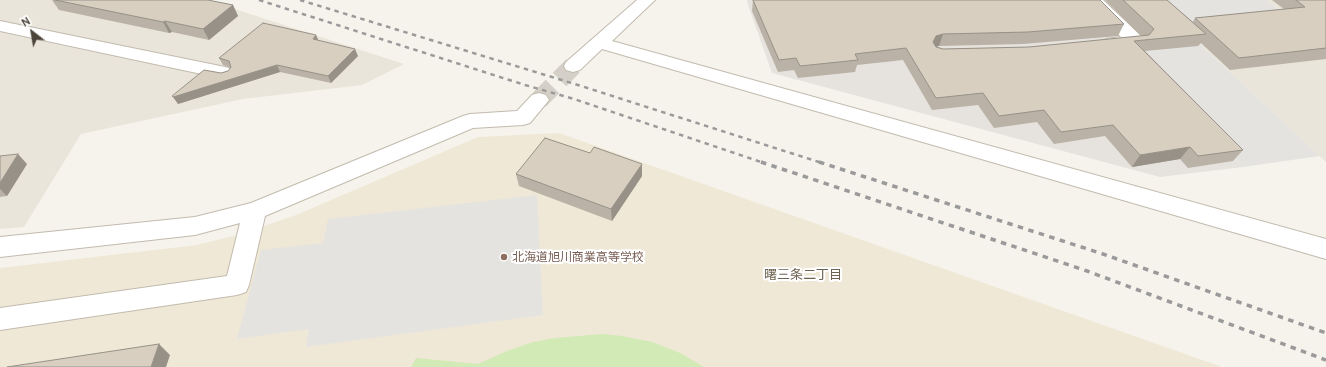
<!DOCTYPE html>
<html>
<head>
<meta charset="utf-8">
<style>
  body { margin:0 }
  #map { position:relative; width:1326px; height:367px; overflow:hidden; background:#f6f3ec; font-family:Cabin,sans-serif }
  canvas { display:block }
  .north { position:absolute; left:12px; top:12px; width:40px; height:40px; -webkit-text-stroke:3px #fff; paint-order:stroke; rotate:329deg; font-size:11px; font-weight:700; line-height:16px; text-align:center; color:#4b4439 }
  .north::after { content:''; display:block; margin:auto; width:14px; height:18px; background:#4b4439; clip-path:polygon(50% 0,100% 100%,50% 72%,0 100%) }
</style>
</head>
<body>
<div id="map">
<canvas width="1326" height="367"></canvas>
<div class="north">N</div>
</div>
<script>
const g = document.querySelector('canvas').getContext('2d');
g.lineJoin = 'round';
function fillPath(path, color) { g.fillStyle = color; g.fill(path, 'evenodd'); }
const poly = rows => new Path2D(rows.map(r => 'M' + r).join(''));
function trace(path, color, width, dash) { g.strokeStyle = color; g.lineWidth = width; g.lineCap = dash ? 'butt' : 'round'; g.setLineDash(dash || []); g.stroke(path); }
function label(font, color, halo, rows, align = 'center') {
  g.font = font + ' Cabin,"Noto Sans JP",sans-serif'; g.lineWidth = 4; g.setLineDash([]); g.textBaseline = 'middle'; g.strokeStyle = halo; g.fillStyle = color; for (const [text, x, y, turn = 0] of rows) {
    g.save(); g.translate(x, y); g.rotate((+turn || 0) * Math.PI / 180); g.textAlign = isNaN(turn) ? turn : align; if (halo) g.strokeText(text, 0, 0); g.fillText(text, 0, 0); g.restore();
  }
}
fillPath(poly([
  [0,0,207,0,404,64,362,85,243,99,81,134,24,227,0,229],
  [1267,0,1326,0,1326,162,1194,39,1285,14]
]), '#eae5da');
fillPath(poly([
  [747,0,1152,0,1194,39,1127,47,1243,167,1160,177,772,73,747,2]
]), '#e6e2dd');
fillPath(poly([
  [559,133,1222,367,0,367,0,268,197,245,241,234,296,215,478,137]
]), '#efe8d6');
fillPath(poly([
  [602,334,622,336,652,342,680,353,704,367,411,367,416,358,478,364,507,351,533,342,555,338]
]), '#d2eab5');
fillPath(poly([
  [1152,0,1267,0,1285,15,1179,25],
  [1194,39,1320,156,1243,167,1127,47],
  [537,195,543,315,306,347,309,329,237,339,261,250,323,243,328,219]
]), '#e5e3e0');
trace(poly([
  [539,100,573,66]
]), '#d4d0c8', 19, [19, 10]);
const minor = poly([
  [637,0,655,0,612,41,1326,239,1326,259,602,49,580,70,573,72,566,70,564,66,566,62,637,0],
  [1085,0,1103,0,1142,37,1145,41,1142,45,1112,49,1106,47,1103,43,1106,39,1121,37,1085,0],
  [0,21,225,67,232,69,234,73,232,77,225,79,0,31,0,21],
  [539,93,546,95,549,100,530,123,523,125,473,128,265,216,249,285,246,292,237,295,0,330,0,308,227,276,240,223,195,235,0,257,0,237,195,217,251,203,463,116,470,114,517,111,532,95,539,93]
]);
trace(minor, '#c2bbae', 2);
fillPath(minor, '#fff');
trace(poly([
  [259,0,525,85,574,99,764,163],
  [300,0,578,85,822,163]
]), '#9a9a9a', 2.5, [4.5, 4.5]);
trace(poly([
  [761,162,1087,271,1326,360],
  [819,162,1103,254,1326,333]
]), '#9a9a9a', 3.5, [5.5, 5.5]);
fillPath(poly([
  [52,0,208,0,233,5,238,16,209,40,172,32,169,33,59,10],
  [753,0,1100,0,1124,24,1118,36,1023,44,939,46,936,46,943,49,1029,47,1141,36,1105,0,1167,0,1193,22,1195,18,1284,9,1272,0,1326,0,1326,59,1230,70,1201,43,1198,46,1145,51,1243,150,1233,161,1188,168,1180,159,1132,167,1105,136,1054,144,1037,122,994,128,978,105,932,110,903,60,857,65,855,72,798,78,794,70,778,72,752,11],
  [316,35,318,40,358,56,331,83,280,72,178,104,221,73,228,71,231,68,223,65,219,58],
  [0,156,27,164,7,196,0,197],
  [516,174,642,176,612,221,519,186]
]), '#bab2a6');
fillPath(poly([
  [233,5,238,16,209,40,203,29],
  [165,21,172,32,169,33,163,22],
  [943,34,939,46,932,48,933,42,936,36],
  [316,35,319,42,313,39],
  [355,49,358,56,331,83,328,76],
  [277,65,280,72,178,104,173,97],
  [1190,147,1180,159,1132,167,1140,155],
  [18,154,27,164,7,196,0,189,0,183],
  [642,164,642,176,612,221,611,209],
  [159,344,170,355,166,367,151,367]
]), '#979187');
const building = poly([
  [55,0,208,0,233,5,203,29,165,21,163,22,55,0],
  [753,0,1100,0,1124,24,1028,32,943,34,936,36,933,42,936,47,943,49,1029,47,1149,35,1154,29,1123,0,1167,0,1206,34,1134,41,1243,150,1198,156,1190,147,1140,155,1113,125,1061,132,1044,110,999,116,983,93,936,98,906,48,855,54,858,60,800,66,796,58,779,60,753,0],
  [1296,0,1326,0,1326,48,1239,58,1195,18,1305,7,1296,0],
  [263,23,316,35,313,39,355,49,328,76,277,65,173,97,172,96,204,70,221,73,228,71,231,67,229,61,219,58,263,23],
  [545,138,590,153,594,147,642,164,611,209,516,174,545,138],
  [18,154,0,183,0,156,18,154],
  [159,344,151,367,7,367,159,344]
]);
fillPath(building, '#d8cfc1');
trace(building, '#979187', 1);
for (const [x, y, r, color] of [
  [504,257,4,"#8d6e63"]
]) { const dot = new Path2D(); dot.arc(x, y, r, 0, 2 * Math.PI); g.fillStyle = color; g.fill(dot); trace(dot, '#fff', 1.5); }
label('12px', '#785e54', '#fff', [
  ["北海道旭川商業高等学校",512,257]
], 'left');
label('13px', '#6e6250', '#fff', [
  ["曙三条二丁目",803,275]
]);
</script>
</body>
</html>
